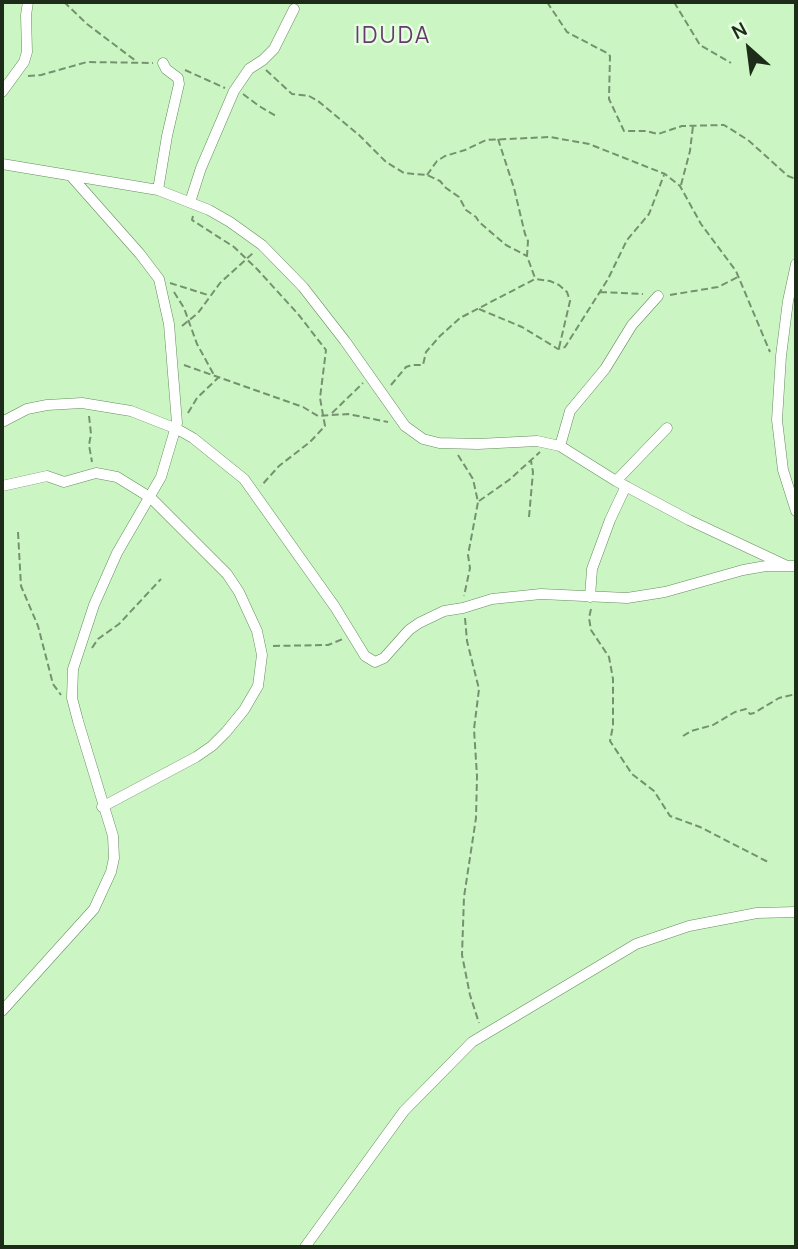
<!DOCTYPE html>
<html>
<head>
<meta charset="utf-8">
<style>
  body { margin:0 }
  #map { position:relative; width:798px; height:1249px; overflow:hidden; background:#cbf6c3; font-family:Manrope,sans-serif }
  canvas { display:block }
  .frame { position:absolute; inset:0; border:4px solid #1c2c19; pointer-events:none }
  .north { position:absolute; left:714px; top:14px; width:70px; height:70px; -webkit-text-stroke:5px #e4fedf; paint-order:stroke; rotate:332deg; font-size:19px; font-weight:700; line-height:28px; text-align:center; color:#1c2c19 }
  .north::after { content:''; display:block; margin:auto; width:24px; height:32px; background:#1c2c19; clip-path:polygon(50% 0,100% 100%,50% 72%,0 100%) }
</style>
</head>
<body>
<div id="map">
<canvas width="798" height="1249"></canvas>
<div class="frame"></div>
<div class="north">N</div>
</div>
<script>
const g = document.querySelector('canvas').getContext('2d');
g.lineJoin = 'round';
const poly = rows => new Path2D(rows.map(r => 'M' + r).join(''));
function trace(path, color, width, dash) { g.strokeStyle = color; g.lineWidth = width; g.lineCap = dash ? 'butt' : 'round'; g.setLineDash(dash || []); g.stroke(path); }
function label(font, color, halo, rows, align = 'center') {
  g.font = font + ' Manrope,sans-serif'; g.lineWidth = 5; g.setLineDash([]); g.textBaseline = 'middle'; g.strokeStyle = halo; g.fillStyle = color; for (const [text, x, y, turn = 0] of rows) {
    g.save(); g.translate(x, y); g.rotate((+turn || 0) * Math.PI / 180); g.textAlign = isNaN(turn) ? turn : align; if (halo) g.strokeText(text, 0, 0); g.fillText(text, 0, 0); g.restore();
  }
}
const street = poly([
  [2,92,24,62,27,52,26,15,28,2],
  [2,164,158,190,209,210,230,222,262,245,303,287,345,341,405,426,423,439,439,443,478,444,537,441,560,446,616,481,689,520,787,566],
  [158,190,167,136,179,84,178,78,166,69,163,63],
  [190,202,201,168,234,91,249,69,263,60,274,49,294,9],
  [796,264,788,301,781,356,777,420,783,470,796,511],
  [2,422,27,409,47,405,82,403,131,411,177,429,193,438,244,479,335,607,365,656,375,662,384,658,409,630,419,623,444,611,463,608,492,599,541,594,627,598,665,592,743,570,766,566,796,566],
  [560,446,570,411,605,369,632,325,658,296],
  [616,481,667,428],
  [2,486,47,476,64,482,96,473,117,477,151,498,227,574,239,592,257,631,262,655,258,686,244,710,226,732,212,746,196,757,102,807],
  [590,597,592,569,610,520,626,486],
  [2,1011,94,909,111,872,114,858,113,836,78,721,72,698,73,669,94,605,117,553,161,477,177,423,169,324,159,279,140,254,71,176],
  [305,1247,404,1111,472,1042,636,944,689,926,757,913,796,912]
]);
trace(street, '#658c5d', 11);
trace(poly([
  [64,2,87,24,136,61],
  [547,2,567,32,607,53,610,56,609,99,624,131,646,131,658,134,682,126,724,125,748,140,788,176,796,179],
  [674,2,700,45,731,63],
  [185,70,225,88],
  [266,70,292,94,309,96,318,101,359,135,386,162,404,173,427,175,440,181,446,188,459,197,466,210,476,217,479,222,506,245,527,256],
  [28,76,41,75,87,62,153,63],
  [243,94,259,106,276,116],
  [498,139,514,188,525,234,528,241,527,256,535,278],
  [427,175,437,161,445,156,465,150,486,140,550,137,589,144,665,174,680,186,701,224,736,271,770,352],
  [681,185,690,151,693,126],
  [193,216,192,220,234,247,257,269,298,314,326,350,320,398,325,426,310,442,279,466,261,486],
  [170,283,208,295],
  [174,292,184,308,197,344,214,375],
  [600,292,643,294],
  [670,295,718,287,738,277],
  [479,309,522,327,558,349,565,347,608,279,627,240,649,214,664,175],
  [182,326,198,313,220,283,253,253],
  [184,365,303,407,318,416,348,414,388,422],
  [391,385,406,367,412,365,423,365,426,352,440,336,460,318,535,279,550,281,559,285,567,292,570,301,559,348],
  [188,413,197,398,218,378],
  [332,413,363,383],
  [89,416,91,434,89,445,92,462],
  [458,455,473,479,478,502,468,555,470,568,464,596],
  [479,501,509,480,540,452],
  [529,517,533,472,531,461],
  [18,532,21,586,38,626,53,684,61,695],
  [591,609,589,618,591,630,609,657,613,679,613,726,610,741,632,774,654,791,670,816,700,827,770,863],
  [465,618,467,641,479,689,474,729,477,776,476,818,464,897,462,955,470,995,479,1023],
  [273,646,328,645,343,639],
  [92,648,98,639,119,624,161,579],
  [683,736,691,731,713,725,735,712,746,709,750,714,754,713,779,698,796,694]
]), '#75926f', 2, [7, 3.5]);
trace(street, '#fff', 10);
g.letterSpacing = '2px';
label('23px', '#663a6f', '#e4fedf', [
  ["IDUDA",393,37]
]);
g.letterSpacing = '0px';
</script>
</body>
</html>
